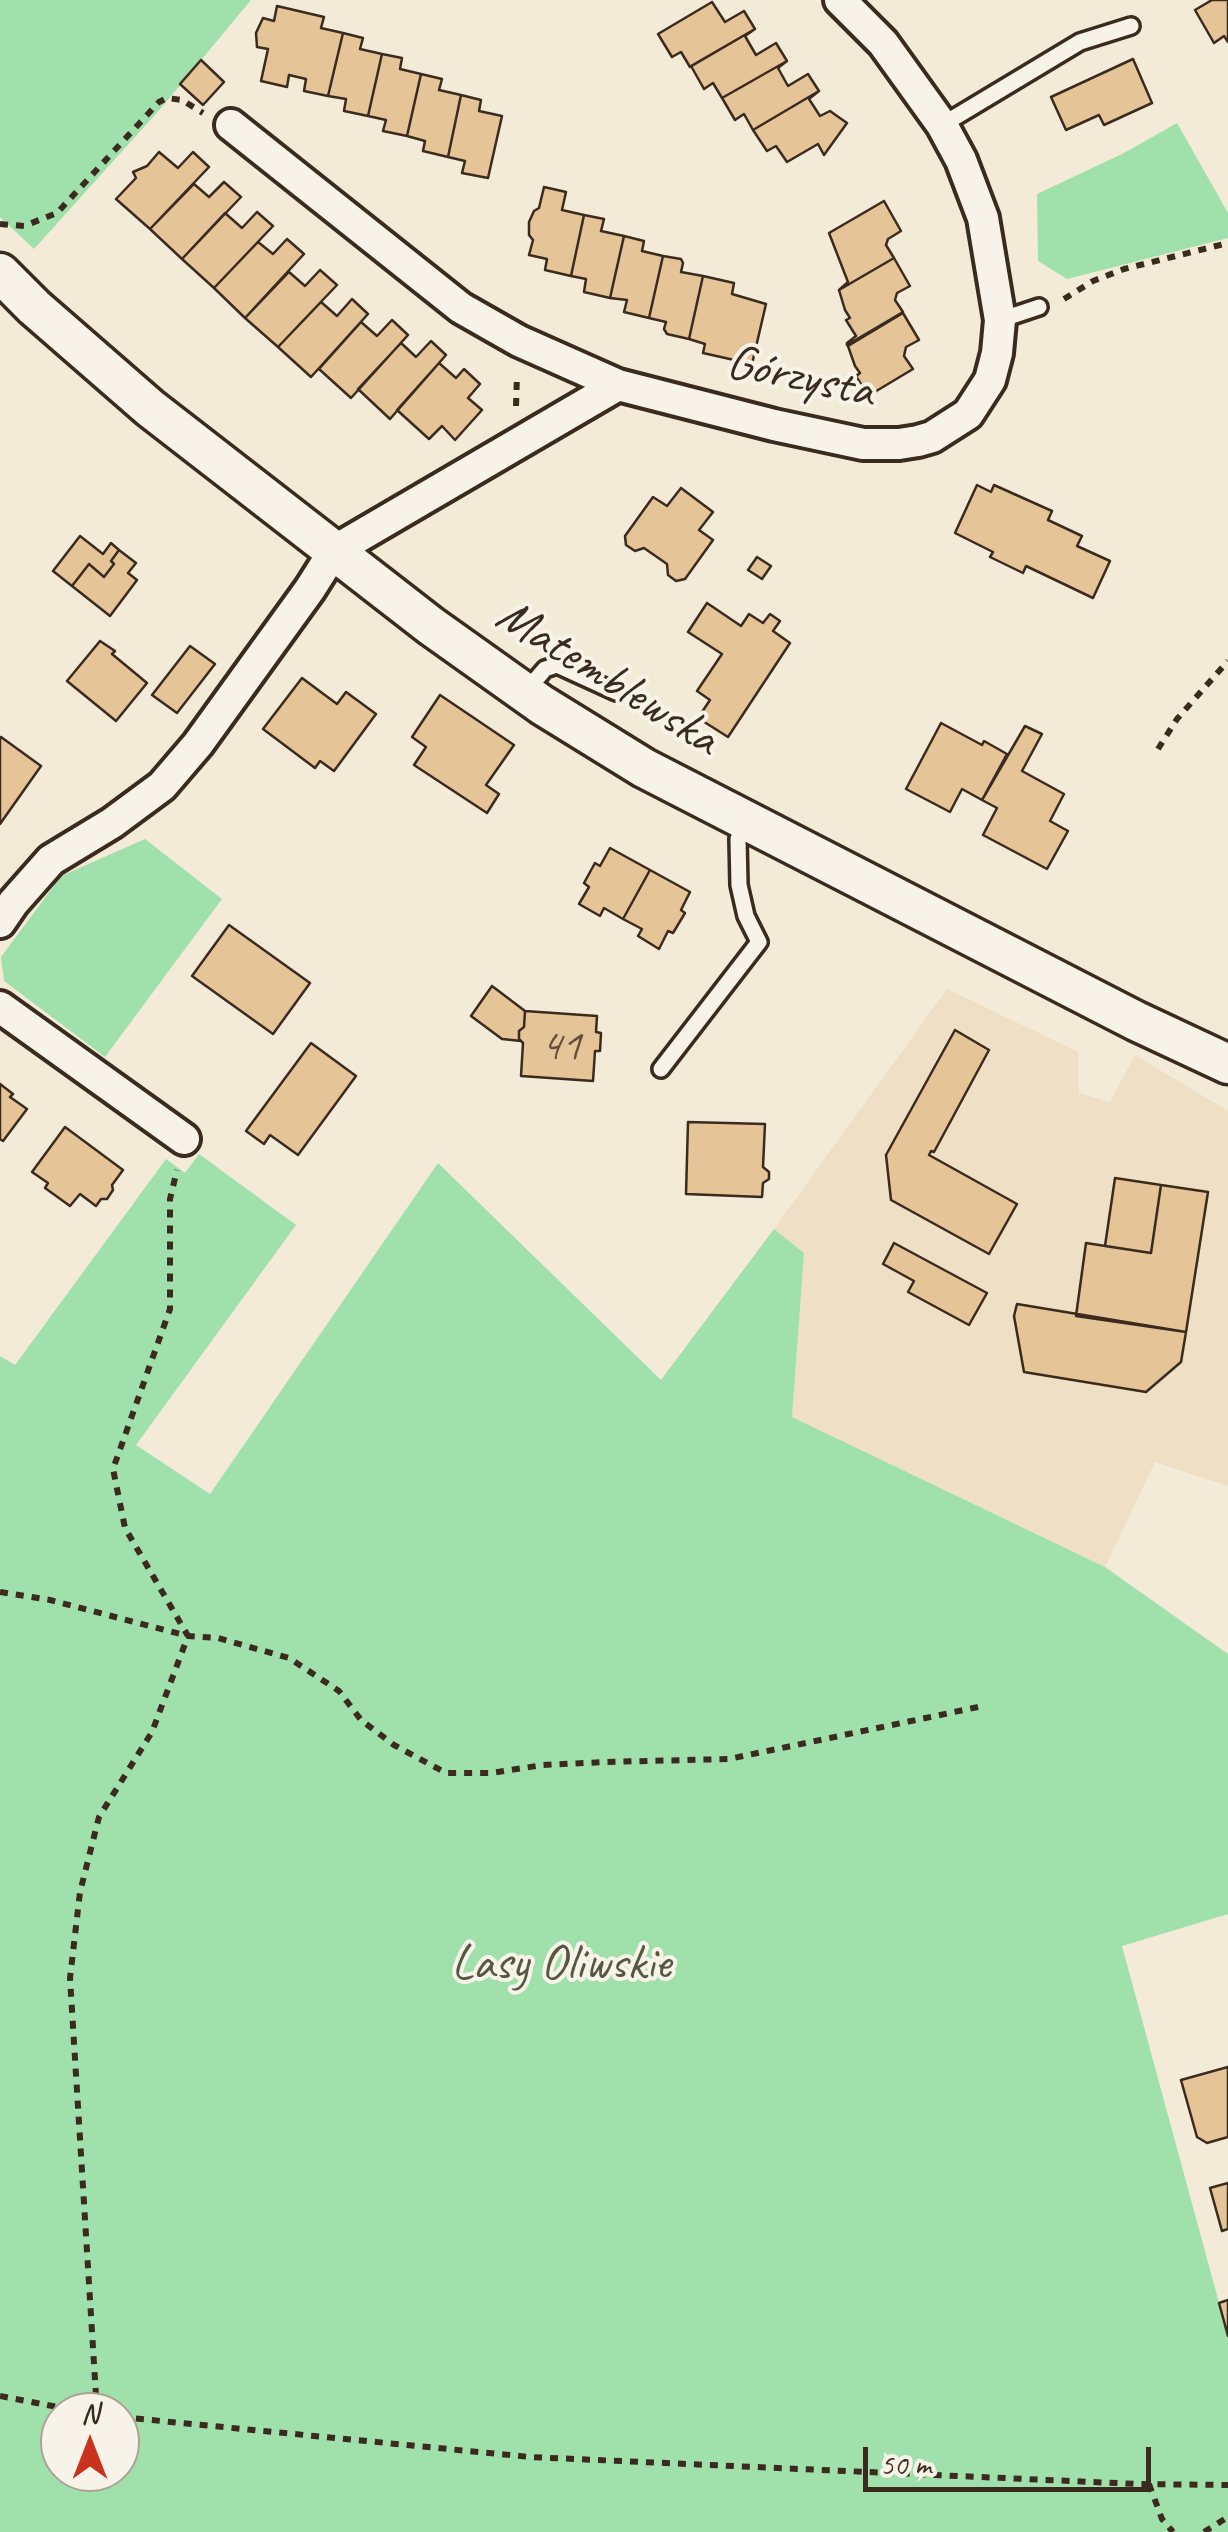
<!DOCTYPE html>
<html>
<head>
<meta charset="utf-8">
<style>
  body { margin:0 }
  #map { position:relative; width:1228px; height:2532px; overflow:hidden; background:#f3ead8; font-family:Caveat,sans-serif }
  canvas { display:block }
  .north { position:absolute; left:40px; top:2392px; width:100px; height:100px; box-sizing:border-box; background:#f7f3e8; border:2px solid #aca397; border-radius:50%; rotate:0deg; font-size:28px; font-weight:700; line-height:40px; text-align:center; color:#3b2a1e }
  .north::after { content:''; display:block; margin:auto; width:35px; height:45px; background:#c8321e; clip-path:polygon(50% 0,100% 100%,50% 72%,0 100%) }
  .scale { position:absolute; left:863px; top:2447px; width:288px; height:45px; box-sizing:border-box; border:5px solid #3b2a1e; border-top:0; padding-left:12px; font-size:30px; line-height:35px; white-space:nowrap; color:#3b2a1e; -webkit-text-stroke:8px #f7f3e8; paint-order:stroke }
</style>
</head>
<body>
<div id="map">
<canvas width="1228" height="2532"></canvas>
<div class="north">N</div>
<div class="scale">50 m</div>
</div>
<script>
const g = document.querySelector('canvas').getContext('2d');
g.lineJoin = 'round';
function fillPath(path, color) { g.fillStyle = color; g.fill(path, 'evenodd'); }
const poly = rows => new Path2D(rows.map(r => 'M' + r).join(''));
function trace(path, color, width, dash) { g.strokeStyle = color; g.lineWidth = width; g.lineCap = dash ? 'butt' : 'round'; g.setLineDash(dash || []); g.stroke(path); }
function label(font, color, halo, rows, align = 'center') {
  g.font = font + ' Caveat,sans-serif'; g.lineWidth = 8; g.setLineDash([]); g.textBaseline = 'middle'; g.strokeStyle = halo; g.fillStyle = color; for (const [text, x, y, turn = 0] of rows) {
    g.save(); g.translate(x, y); g.rotate((+turn || 0) * Math.PI / 180); g.textAlign = isNaN(turn) ? turn : align; if (halo) g.strokeText(text, 0, 0); g.fillText(text, 0, 0); g.restore();
  }
}
fillPath(poly([
  [947,989,1078,1052,1079,1093,1110,1102,1135,1055,1228,1111,1228,1486,1155,1462,1105,1567,792,1417,804,1253,774,1229]
]), '#efdfc4');
fillPath(poly([
  [0,0,251,0,162,107,34,249,0,217],
  [1177,123,1228,213,1228,238,1067,279,1038,261,1037,194,1124,153],
  [145,839,222,899,105,1057,4,981,1,957,61,876],
  [199,1154,296,1225,136,1445,210,1494,438,1163,661,1380,774,1229,804,1253,792,1417,1105,1567,1228,1654,1228,1914,1122,1946,1228,2336,1228,2532,0,2532,0,1356,15,1365,166,1159,185,1173],
  [60,2412,120,2412,120,2472,60,2472]
]), '#a0e1ab');
const building = poly([
  [1212,0,1228,0,1228,42,1224,36,1214,43,1195,10,1212,0],
  [712,2,725,22,744,11,755,29,690,67,681,52,672,57,658,34,712,2],
  [277,6,324,17,321,28,343,33,328,96,304,91,306,79,289,75,287,87,261,81,268,49,257,47,256,33,263,18,274,21,277,6],
  [755,29,745,36,756,55,776,43,787,61,722,98,713,83,704,89,691,66,755,29],
  [343,33,363,38,360,49,382,54,368,116,344,111,346,99,328,96,343,33],
  [382,54,402,58,400,69,421,74,407,136,383,131,386,120,368,116,382,54],
  [1133,59,1152,103,1104,125,1099,115,1066,130,1051,97,1133,59],
  [201,60,224,82,203,105,180,84,201,60],
  [787,61,778,68,788,86,808,74,819,91,753,130,744,114,735,120,722,98,787,61],
  [421,74,442,79,439,90,461,95,448,157,423,151,425,141,407,136,421,74],
  [819,91,809,99,820,116,830,111,847,123,824,155,818,144,787,162,776,146,767,151,753,130,819,91],
  [461,95,481,100,479,111,502,116,488,178,462,173,465,161,448,157,461,95],
  [159,152,178,168,193,152,209,167,150,229,116,199,136,178,133,172,147,166,159,152],
  [224,182,241,197,182,259,150,229,194,184,209,197,224,182],
  [544,187,566,192,562,210,584,215,571,276,545,270,547,259,529,255,533,240,529,235,529,222,534,211,539,208,544,187],
  [884,201,901,231,888,239,886,245,894,258,839,290,848,282,829,233,884,201],
  [257,212,273,226,214,288,182,259,225,213,242,228,257,212],
  [584,215,604,219,601,231,624,236,610,298,584,292,586,279,571,276,584,215],
  [624,236,644,241,642,251,663,256,649,318,624,312,627,300,610,298,624,236],
  [287,239,304,254,245,318,214,288,258,242,273,254,287,239],
  [663,256,681,259,683,263,681,272,703,276,689,339,667,334,664,329,666,322,649,318,663,256],
  [894,258,910,286,897,293,895,300,903,312,847,345,847,343,856,336,846,320,850,318,845,310,839,290,894,258],
  [320,270,337,285,278,347,245,318,289,272,305,286,320,270],
  [703,276,734,283,732,294,766,304,752,364,703,353,705,344,689,339,703,276],
  [352,299,368,314,311,377,278,347,321,302,337,316,352,299],
  [903,313,919,340,906,347,904,356,913,369,868,396,856,376,860,373,855,366,848,346,903,313],
  [392,320,408,335,351,398,319,369,361,322,377,336,392,320],
  [431,341,446,355,390,419,358,389,401,343,416,357,431,341],
  [439,363,456,378,464,369,480,384,468,398,482,410,455,440,442,426,429,439,397,410,439,363],
  [977,485,991,492,994,485,1052,511,1048,520,1082,536,1077,546,1110,561,1093,598,1026,566,1023,573,990,557,993,552,955,533,977,485],
  [681,488,713,512,699,530,713,540,685,579,676,581,668,575,667,564,644,548,635,551,626,545,625,536,653,497,667,506,681,488],
  [80,536,103,554,111,543,119,550,111,561,114,564,104,577,89,564,72,586,53,571,80,536],
  [119,550,136,563,128,573,137,580,110,616,72,586,89,564,104,577,114,564,111,561,119,550],
  [757,557,771,566,762,579,748,570,757,557],
  [707,603,741,626,749,614,763,623,770,614,780,621,773,631,790,643,728,737,698,718,710,700,697,691,722,654,688,632,707,603],
  [100,641,115,651,112,654,147,683,116,721,67,681,100,641],
  [190,646,215,664,177,713,152,695,190,646],
  [302,678,337,704,346,692,376,714,334,771,320,761,315,768,263,729,302,678],
  [440,695,514,745,486,785,499,794,487,813,414,765,426,747,412,737,440,695],
  [941,723,982,745,984,741,1007,754,982,800,962,789,950,812,906,789,941,723],
  [1025,726,1042,734,1022,771,1064,794,1050,821,1068,831,1047,869,983,835,997,808,982,800,1025,726],
  [1,737,41,766,0,824,0,739,1,737],
  [610,848,650,870,623,919,604,908,600,916,579,904,589,887,584,883,595,863,600,866,610,848],
  [650,870,690,892,681,910,685,913,673,933,668,931,659,949,638,936,642,929,623,919,650,870],
  [229,925,310,983,273,1034,192,976,229,925],
  [492,986,525,1011,524,1027,519,1031,519,1039,521,1041,502,1039,471,1016,492,986],
  [525,1011,597,1016,596,1032,601,1033,600,1051,595,1051,593,1081,521,1076,523,1043,519,1039,519,1031,524,1027,525,1011],
  [955,1030,989,1050,934,1152,931,1151,929,1155,1017,1204,989,1254,891,1200,886,1155,955,1030],
  [311,1043,356,1076,298,1155,270,1135,264,1144,246,1131,311,1043],
  [0,1084,13,1094,10,1097,27,1109,3,1141,0,1139,0,1084],
  [688,1122,765,1124,763,1167,769,1172,769,1179,763,1183,762,1197,686,1194,688,1122],
  [65,1127,123,1170,112,1185,113,1190,107,1199,101,1199,96,1206,80,1194,70,1206,45,1188,48,1183,32,1172,65,1127],
  [1115,1178,1161,1185,1151,1253,1105,1246,1115,1178],
  [1161,1185,1208,1192,1186,1332,1076,1316,1086,1243,1151,1253,1161,1185],
  [894,1243,987,1293,969,1325,908,1292,914,1281,883,1264,894,1243],
  [1017,1304,1186,1332,1181,1362,1146,1392,1024,1372,1014,1316,1017,1304],
  [1228,2067,1228,2137,1207,2143,1197,2137,1181,2080,1228,2067],
  [1228,2183,1228,2229,1222,2231,1210,2188,1228,2183],
  [1228,2300,1228,2336,1219,2303,1228,2300]
]);
fillPath(building, '#e5c497');
trace(building, '#3b2a1e', 2.5);
const service = poly([
  [942,125,1080,42,1131,26],
  [1000,320,1039,307],
  [525,692,545,669,557,665,616,692],
  [661,1069,759,942,746,916,739,885,738,839,745,823]
]);
const minor = poly([
  [231,125,461,308,519,341,618,385,774,425,863,444,899,444,918,441,932,437,968,414,990,380,997,353,1000,320,983,218,961,160,942,125,883,43,840,0],
  [0,922,13,903,51,860,112,823,162,786,198,744,310,589,334,551,618,385],
  [0,1007,184,1139]
]);
const tertiary = poly([
  [0,273,34,307,150,408,431,626,542,705,644,768,1136,1021,1228,1064]
]);
trace(service, '#3b2a1e', 22);
trace(minor, '#3b2a1e', 38);
trace(tertiary, '#3b2a1e', 45);
trace(poly([
  [0,224,24,226,57,213,159,102,167,98,182,100,203,113],
  [1064,299,1093,281,1124,269,1228,243],
  [516,406,517,374],
  [1158,749,1177,719,1228,661],
  [0,1592,50,1600,188,1636,218,1638,289,1658,339,1691,361,1720,394,1745,446,1773,491,1773,543,1765,605,1762,729,1759,983,1706],
  [0,2396,84,2412],
  [97,2412,70,1978,80,1892,99,1817,152,1732,188,1636,125,1528,113,1469,170,1309,170,1199,177,1170],
  [120,2417,530,2457,1138,2484,1228,2485],
  [1149,2484,1162,2519,1173,2532],
  [1204,2532,1228,2517]
]), '#3b2a1e', 6, [8, 8]);
trace(service, '#f7f3e8', 15);
trace(minor, '#f7f3e8', 30);
trace(tertiary, '#f7f3e8', 38);
label('45px', '#66503c', null, [
  ["41",561,1047]
]);
label('50px', '#3b2a1e', '#f7f3e8', [
  ["Górzysta",800,378,12],
  ["Matemblewska",607,678,32]
]);
label('50px', '#545841', '#f7f3e8', [
  ["Lasy Oliwskie",561,1965]
]);
</script>
</body>
</html>
